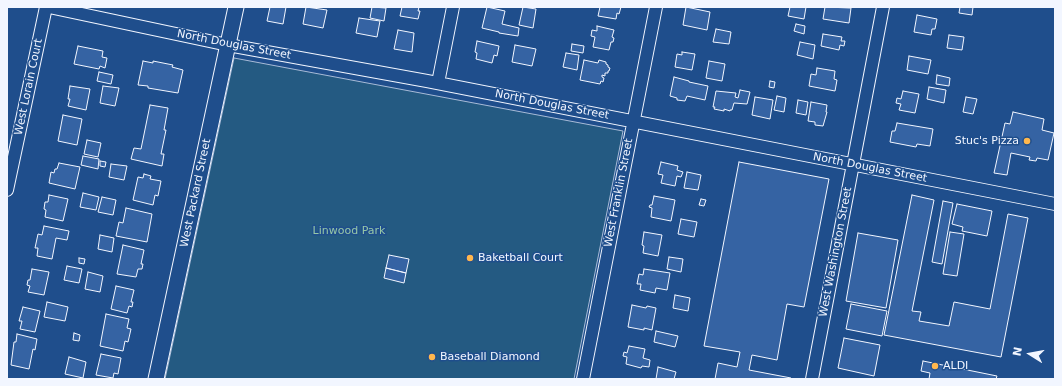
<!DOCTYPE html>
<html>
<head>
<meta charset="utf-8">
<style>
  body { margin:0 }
  #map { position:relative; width:1062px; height:386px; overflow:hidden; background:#1f4e8c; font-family:"DejaVu Sans",sans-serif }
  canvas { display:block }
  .frame { position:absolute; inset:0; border:8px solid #f2f6ff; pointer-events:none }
  .north { position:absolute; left:1010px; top:334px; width:40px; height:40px; -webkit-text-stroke:3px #1f4e8c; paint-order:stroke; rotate:281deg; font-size:11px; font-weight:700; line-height:16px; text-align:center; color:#f2f6ff }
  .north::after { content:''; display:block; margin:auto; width:14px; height:18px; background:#f2f6ff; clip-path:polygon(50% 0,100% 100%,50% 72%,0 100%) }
</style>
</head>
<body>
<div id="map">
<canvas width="1062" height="386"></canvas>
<div class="frame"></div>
<div class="north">N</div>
</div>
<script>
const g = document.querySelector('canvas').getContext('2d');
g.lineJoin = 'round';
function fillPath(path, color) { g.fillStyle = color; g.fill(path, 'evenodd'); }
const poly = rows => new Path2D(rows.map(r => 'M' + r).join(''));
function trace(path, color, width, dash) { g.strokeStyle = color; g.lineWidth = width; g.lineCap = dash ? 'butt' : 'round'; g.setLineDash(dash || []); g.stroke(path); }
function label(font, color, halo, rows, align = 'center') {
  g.font = font + ' "DejaVu Sans",sans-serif'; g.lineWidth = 3; g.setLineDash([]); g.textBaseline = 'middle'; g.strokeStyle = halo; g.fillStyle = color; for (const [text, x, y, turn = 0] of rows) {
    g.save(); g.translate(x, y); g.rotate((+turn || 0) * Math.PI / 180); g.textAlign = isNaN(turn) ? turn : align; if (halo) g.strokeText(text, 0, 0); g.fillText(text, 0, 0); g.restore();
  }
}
const green = poly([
  [234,58,623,131,574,379,165,379,234,58]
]);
fillPath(green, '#245a82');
trace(green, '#a8bbd7', 1);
const building = poly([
  [270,7,286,7,283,24,267,21,270,7],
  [306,7,327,10,323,28,303,24,306,7],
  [372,7,386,8,384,21,370,18,372,7],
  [402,7,419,7,418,11,420,11,418,19,400,16,402,7],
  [487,7,505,11,502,24,519,28,518,36,499,33,499,32,482,28,487,7],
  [523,7,536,9,533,28,519,25,523,7],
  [600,7,621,7,619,14,617,13,616,19,598,16,600,7],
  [686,7,710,12,707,30,683,25,686,7],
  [790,7,806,7,804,19,788,16,790,7],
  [825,7,851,8,849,23,823,19,825,7],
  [960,7,973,7,972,15,959,13,960,7],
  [917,15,937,19,935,29,932,29,931,35,914,32,917,15],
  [359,18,380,21,377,37,356,33,359,18],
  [796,24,805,26,804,34,794,31,796,24],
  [597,26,614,30,612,37,614,38,613,42,611,42,609,50,593,47,595,37,591,36,592,30,597,31,597,26],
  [716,29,731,32,729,44,713,42,716,29],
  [398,30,414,33,412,52,394,49,398,30],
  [823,34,842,37,841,41,845,41,844,46,840,45,839,50,821,46,823,34],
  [949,35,964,37,962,50,947,48,949,35],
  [477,41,499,46,497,56,494,55,492,63,476,59,477,53,475,52,477,41],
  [800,42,815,45,813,59,797,55,800,42],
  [572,44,584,46,583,53,571,51,572,44],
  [515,45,536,49,532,66,512,62,515,45],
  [78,46,103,51,102,57,107,58,105,68,100,66,99,69,74,64,78,46],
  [682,52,695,54,692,70,675,67,677,54,682,55,682,52],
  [566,53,579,55,577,70,563,67,566,53],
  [909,56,931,60,928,74,907,70,909,56],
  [584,60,598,63,599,60,606,62,606,64,608,65,608,67,610,68,609,71,608,71,608,73,605,73,605,76,602,75,602,77,604,78,603,82,601,81,600,84,580,80,584,60],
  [143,61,153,63,153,61,173,65,172,67,183,70,178,93,148,88,148,86,138,85,143,61],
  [709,61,725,64,722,81,706,78,709,61],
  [817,68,835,71,834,79,837,80,835,91,809,86,811,74,816,75,817,68],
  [99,72,113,75,111,84,97,81,99,72],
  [937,75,950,78,949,86,936,84,937,75],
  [674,77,689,81,689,82,708,86,705,100,687,96,685,101,677,100,677,98,670,96,674,77],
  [770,81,775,82,774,88,769,87,770,81],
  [70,86,90,89,86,110,68,106,70,99,68,99,70,86],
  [103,86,119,88,115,106,100,103,103,86],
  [929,87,946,90,944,103,927,99,929,87],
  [740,90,750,92,747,104,734,103,732,110,730,110,730,111,724,109,724,111,714,109,715,107,713,107,716,91,736,93,735,97,738,98,740,90],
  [903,91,919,94,915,113,899,110,901,104,896,103,897,98,901,99,903,91],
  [777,96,786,98,784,112,774,110,777,96],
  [755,97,773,100,770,119,752,115,755,97],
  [966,97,977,99,973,114,963,112,966,97],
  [798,100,808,102,806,115,796,113,798,100],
  [811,102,827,105,826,112,827,112,823,126,815,125,815,122,808,121,811,102],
  [150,105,168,108,164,130,166,130,161,154,164,154,162,166,131,159,134,148,141,149,150,105],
  [1013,112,1044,119,1042,130,1054,133,1048,160,1037,158,1036,161,1029,160,1030,157,1011,153,1007,175,994,173,1005,123,1010,124,1013,112],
  [63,115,82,119,77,145,58,141,63,115],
  [897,123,933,129,930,146,917,144,916,147,890,142,892,131,895,131,897,123],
  [87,140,101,143,98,157,84,154,87,140],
  [83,156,99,159,98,169,81,165,83,156],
  [100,161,106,162,105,167,100,166,100,161],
  [661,162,678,166,677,170,683,172,681,177,677,176,675,186,661,183,663,175,658,174,661,162],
  [739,162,829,179,804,307,787,304,777,360,752,355,749,370,791,378,791,379,715,379,718,363,737,367,740,352,704,346,739,162],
  [59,163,80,167,75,189,49,183,51,172,54,173,55,169,57,169,59,163],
  [111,164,127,166,124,180,109,177,111,164],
  [687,172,701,175,698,190,684,188,687,172],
  [144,174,151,176,150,179,161,181,158,196,155,195,153,205,133,200,138,177,143,178,144,174],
  [83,193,99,197,96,210,80,207,83,193],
  [49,195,68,199,63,221,45,217,46,210,44,209,45,202,48,202,49,195],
  [912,195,934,200,912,311,921,312,919,321,949,326,954,302,990,309,1008,214,1028,218,1001,357,884,335,912,195],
  [654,196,675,200,671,221,651,217,652,208,649,207,650,205,652,205,654,196],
  [102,197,116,200,113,215,98,212,102,197],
  [701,199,706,200,704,206,699,205,701,199],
  [943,201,953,203,942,264,932,262,943,201],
  [957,204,992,211,987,236,962,231,963,227,952,224,957,204],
  [126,208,152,214,147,242,116,236,119,222,123,223,126,208],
  [681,219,697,222,694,237,678,234,681,219],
  [44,226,69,231,67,240,56,238,52,259,37,256,38,248,35,248,38,234,42,235,44,226],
  [644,232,662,235,658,256,643,253,644,246,642,245,644,232],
  [950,232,964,234,957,276,943,274,950,232],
  [858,233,898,240,886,308,846,301,858,233],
  [100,235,114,238,112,252,98,249,100,235],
  [123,245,144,250,141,264,143,264,142,269,138,269,136,277,117,274,123,245],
  [389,255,409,259,406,273,386,268,389,255],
  [669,257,683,259,681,272,667,269,669,257],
  [79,258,85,259,84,264,79,263,79,258],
  [67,266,82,269,79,283,64,280,67,266],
  [386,268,406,273,404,283,384,278,386,268],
  [32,269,49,272,44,295,28,292,30,286,27,285,28,280,30,280,32,269],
  [644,269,670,273,667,290,656,288,655,293,640,290,641,284,637,284,639,274,643,275,644,269],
  [88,272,103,276,100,292,85,289,88,272],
  [116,286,134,290,131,302,133,302,132,307,129,306,127,313,111,309,116,286],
  [675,295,690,298,688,311,673,308,675,295],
  [47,302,68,307,65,321,44,317,47,302],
  [851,304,887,311,882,336,846,329,851,304],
  [632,305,646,308,647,306,656,308,652,330,644,328,644,330,628,327,632,305],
  [23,307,40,311,35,332,20,329,22,321,19,321,23,307],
  [106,314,129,319,127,328,131,329,128,342,125,341,123,351,100,346,106,314],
  [656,331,678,336,675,347,654,342,656,331],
  [74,333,80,335,79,341,73,340,74,333],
  [17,334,37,339,35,350,33,349,29,369,11,365,14,342,16,342,17,334],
  [844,338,880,345,874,376,838,368,844,338],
  [629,346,645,349,643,358,650,360,649,367,642,366,641,368,626,364,627,357,623,356,624,352,627,353,629,346],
  [101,354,121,358,118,374,114,373,113,378,96,375,101,354],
  [69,357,86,362,83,378,65,374,69,357],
  [923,361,997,376,996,379,929,379,930,373,921,371,923,361],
  [658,367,676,372,674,379,656,379,658,367]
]);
fillPath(building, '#3563a3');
trace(building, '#f2f6ff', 1);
const minor = poly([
  [49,7,228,45,427,81,1055,204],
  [438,83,453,7],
  [7,190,46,7],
  [583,379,656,7],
  [812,379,883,7]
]);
const tertiary = poly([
  [156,379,236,7]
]);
trace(minor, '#f2f6ff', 14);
trace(tertiary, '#f2f6ff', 17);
trace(minor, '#1f4e8c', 12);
trace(tertiary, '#1f4e8c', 15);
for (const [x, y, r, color] of [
  [1027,141,4,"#ffb74d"],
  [470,258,4,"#ffb74d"],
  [432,357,4,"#ffb74d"],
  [935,366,4,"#ffb74d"]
]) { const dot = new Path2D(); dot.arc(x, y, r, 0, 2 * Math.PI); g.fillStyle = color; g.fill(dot); trace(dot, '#1f4e8c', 1.5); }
label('11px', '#f2f6ff', '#1f4e8c', [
  ["North Douglas Street",234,45,11],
  ["West Lorain Court",29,87,-78],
  ["North Douglas Street",552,105,11],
  ["North Douglas Street",870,168,11],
  ["West Packard Street",196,193,-78],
  ["West Franklin Street",619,193,-79],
  ["West Washington Street",836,252,-79]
]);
label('11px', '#f2f6ff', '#1f4e8c', [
  ["Stuc's Pizza",1019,141,"right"],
  ["Baketball Court",478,258],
  ["Baseball Diamond",440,357],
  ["ALDI",943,366]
], 'left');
label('11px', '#97c8a6', '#1f4e8c', [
  ["Linwood Park",349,231]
]);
</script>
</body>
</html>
